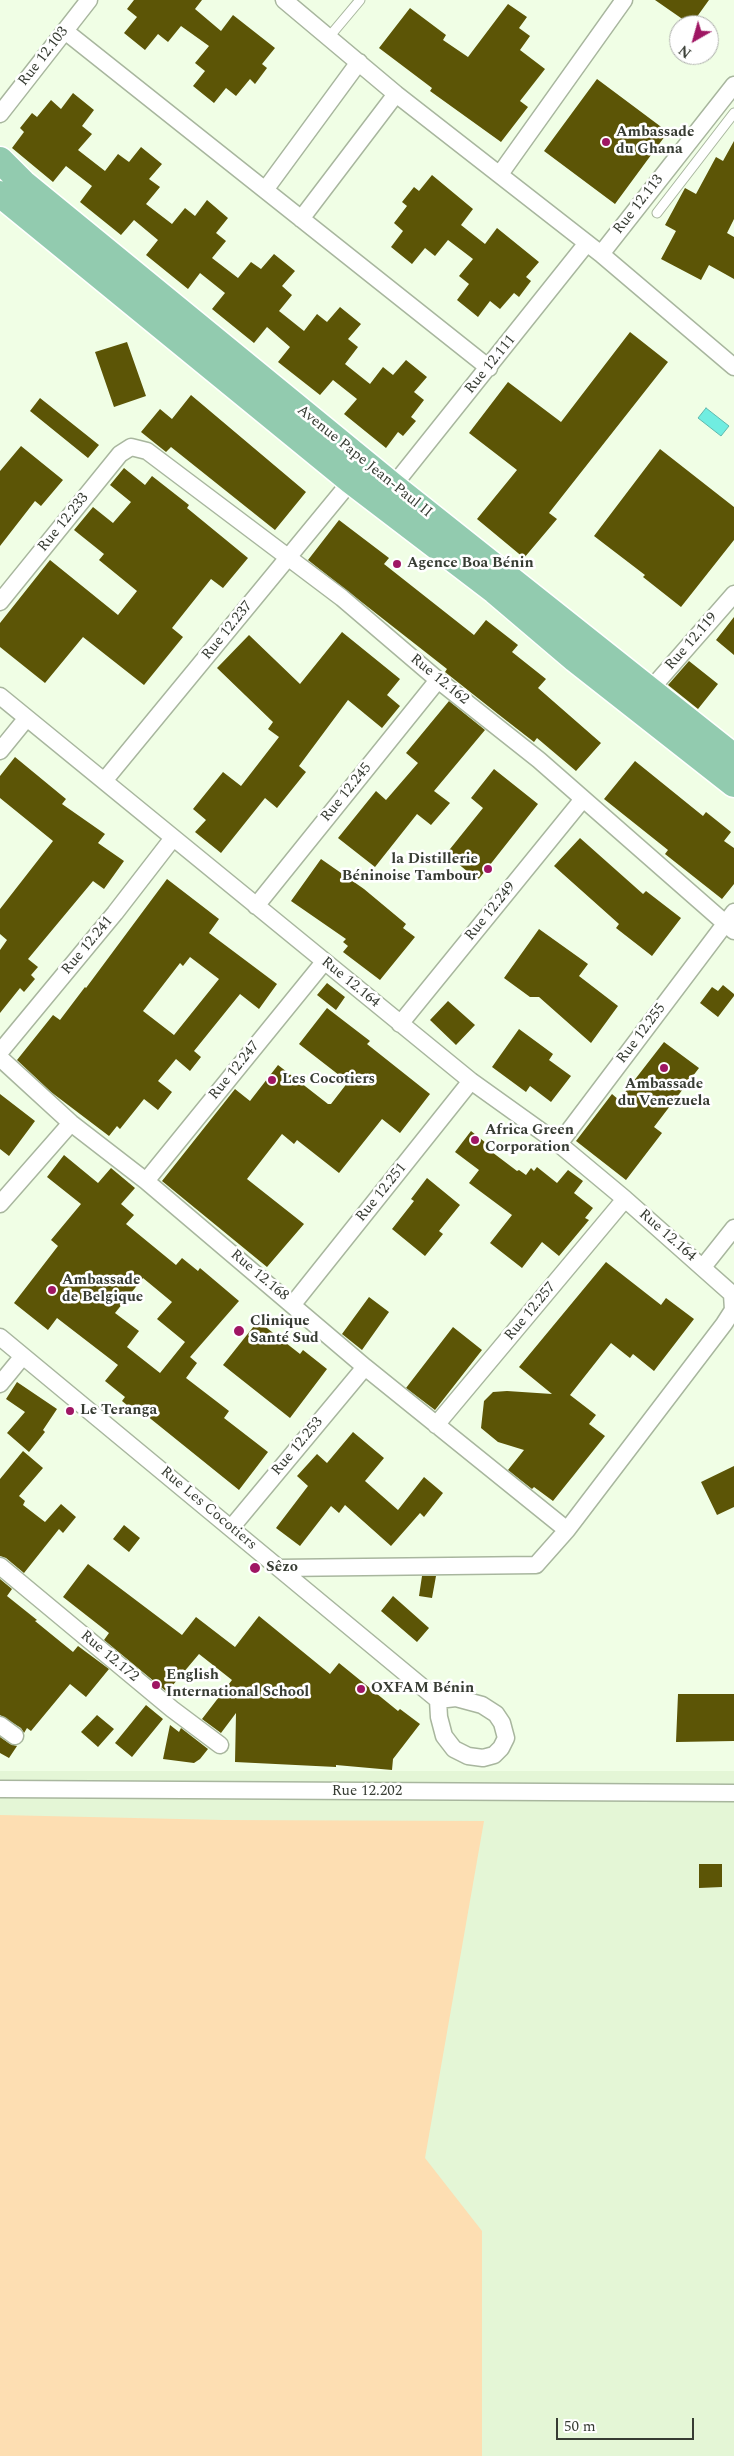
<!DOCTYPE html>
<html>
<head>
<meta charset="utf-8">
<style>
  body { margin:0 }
  #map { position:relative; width:734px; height:2456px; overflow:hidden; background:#f0fee5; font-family:Spectral,serif }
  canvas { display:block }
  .north { position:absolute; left:669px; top:15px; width:50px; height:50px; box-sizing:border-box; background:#fff; border:1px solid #afb1ad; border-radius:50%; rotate:218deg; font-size:14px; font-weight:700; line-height:20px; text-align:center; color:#373c33 }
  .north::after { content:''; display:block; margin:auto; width:18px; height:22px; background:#9f1663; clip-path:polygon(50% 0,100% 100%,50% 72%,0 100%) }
  .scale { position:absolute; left:556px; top:2418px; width:138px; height:22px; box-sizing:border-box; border:2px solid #373c33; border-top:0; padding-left:6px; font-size:15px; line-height:18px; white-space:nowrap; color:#373c33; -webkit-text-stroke:4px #fff; paint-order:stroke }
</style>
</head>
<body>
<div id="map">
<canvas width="734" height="2456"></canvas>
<div class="north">N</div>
<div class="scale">50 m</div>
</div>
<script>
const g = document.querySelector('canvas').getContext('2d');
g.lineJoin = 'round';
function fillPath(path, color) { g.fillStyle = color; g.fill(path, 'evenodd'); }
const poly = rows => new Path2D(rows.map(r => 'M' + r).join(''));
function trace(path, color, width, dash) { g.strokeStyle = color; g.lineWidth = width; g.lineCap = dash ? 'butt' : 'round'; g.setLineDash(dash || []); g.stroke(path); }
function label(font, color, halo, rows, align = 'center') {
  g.font = font + ' Spectral,serif'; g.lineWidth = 5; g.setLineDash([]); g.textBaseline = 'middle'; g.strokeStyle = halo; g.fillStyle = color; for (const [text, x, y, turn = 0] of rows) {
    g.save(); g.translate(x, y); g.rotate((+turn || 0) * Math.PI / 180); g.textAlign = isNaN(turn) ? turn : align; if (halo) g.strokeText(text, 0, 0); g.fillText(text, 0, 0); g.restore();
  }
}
fillPath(poly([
  [0,1771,734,1771,734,2456,0,2456]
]), '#e4f6d6');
fillPath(poly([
  [0,1815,224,1820,484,1821,425,2158,482,2231,482,2456,0,2456]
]), '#fddeb2');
const water = poly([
  [706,408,729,426,721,436,698,418,706,408]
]);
fillPath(water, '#70ede1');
trace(water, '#5fb8ad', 1);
fillPath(poly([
  [134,0,202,0,195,9,221,31,233,15,275,48,262,64,267,68,255,84,250,79,236,96,226,88,214,103,193,86,205,71,195,63,209,46,181,26,168,42,158,34,145,50,124,33,137,17,127,9],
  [655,0,709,0,691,25],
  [508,4,527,17,519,28,530,36,520,50,545,69,520,101,528,107,501,142,430,91,432,88,379,48,410,8,446,35,443,40,468,57],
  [597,79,668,132,615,204,544,151],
  [73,93,94,110,82,126,92,134,78,150,105,171,118,154,129,162,141,147,162,164,149,179,160,187,146,204,172,224,185,208,195,216,207,200,228,218,216,233,226,241,212,258,238,278,251,262,261,269,274,254,295,271,282,286,292,295,279,311,304,331,317,314,327,322,340,307,361,324,348,339,358,347,345,364,370,384,383,367,393,375,406,360,427,377,414,392,424,400,411,417,416,421,403,436,398,432,386,448,344,414,357,399,333,380,320,395,278,362,290,347,267,327,254,343,212,309,225,293,200,273,188,289,146,255,158,240,134,220,121,235,80,202,92,186,66,166,53,182,12,148,24,132,20,128,32,113,37,117,51,100,61,109],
  [734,141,734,219,727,233,734,237,734,279,709,265,701,280,661,259,676,231,665,225,685,188,696,194,716,157,723,161],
  [432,175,473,209,461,225,485,244,497,228,539,262,526,277,531,281,519,297,514,293,500,309,490,301,478,317,457,300,469,284,459,276,473,259,448,240,435,256,425,248,412,264,391,247,403,231,394,223,407,206,402,202,414,187,419,191],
  [630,332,668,362,549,513,557,519,524,558,477,519,517,470,469,433,508,382,561,422],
  [127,342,146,396,114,407,95,352],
  [191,395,306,492,275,530,171,447,166,452,141,432,160,409,172,419],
  [40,398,99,445,88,458,30,411],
  [21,446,63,480,41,506,35,501,0,546,0,471],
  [660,449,734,507,734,540,681,607,643,577,645,575,594,536],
  [124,468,145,485,152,476,189,505,187,508,248,558,223,588,211,579,172,628,183,637,144,685,83,637,45,683,0,647,0,623,50,560,118,615,137,591,99,560,104,554,74,530,93,507,113,523,131,502,110,485],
  [339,520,389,558,384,564,474,635,486,620,518,645,512,652,546,679,538,688,601,743,576,771,537,738,534,742,498,714,445,672,447,669,308,560],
  [734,617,734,655,716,640],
  [342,632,400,679,387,695,400,706,382,728,348,700,299,766,306,772,277,808,265,798,221,853,195,832,206,820,193,809,223,772,241,786,279,737,268,729,273,722,217,668,249,635,300,684],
  [689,661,718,684,698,709,668,685],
  [449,701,485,730,434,791,450,803,431,825,417,814,375,867,338,838,376,791,386,800,418,763,406,753],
  [15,757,66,799,62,804,105,834,98,843,124,861,104,889,93,881,28,959,38,967,31,975,35,979,24,992,20,988,0,1013,0,950,7,940,0,934,0,909,53,841,0,798,0,776],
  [635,761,703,816,706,812,731,832,724,841,734,848,734,884,722,899,665,854,668,850,604,799],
  [494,769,538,804,478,880,446,854,483,808,471,798],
  [580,838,643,894,646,891,681,918,652,956,616,928,619,924,554,866],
  [321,859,364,889,406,924,403,928,415,937,380,980,343,952,348,946,343,942,346,939,291,901],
  [167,879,219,919,209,933,277,984,259,1009,240,994,194,1051,201,1057,190,1071,176,1059,158,1081,172,1092,158,1110,144,1099,120,1129,117,1126,109,1136,51,1092,17,1060,53,1015,60,1020,85,987,86,988],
  [190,957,219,979,174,1035,143,1011,180,963,183,966],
  [539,929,588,964,579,976,618,1006,591,1043,539,997,530,997,504,978],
  [327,983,345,997,336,1010,317,995],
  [723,985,734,994,734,996,718,1017,700,1003,712,987,718,991],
  [448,1001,475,1025,456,1045,430,1020],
  [327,1008,370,1041,367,1044,430,1094,400,1133,382,1119,339,1173,297,1140,294,1144,282,1134,247,1179,304,1224,267,1267,162,1181,235,1089,250,1101,278,1065,328,1104,331,1104,348,1082,299,1044],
  [519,1029,553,1054,549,1060,571,1076,551,1102,530,1086,526,1092,492,1067],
  [664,1042,699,1068,654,1127,662,1133,626,1180,576,1141,612,1094,619,1100],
  [0,1094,35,1121,9,1156,0,1149],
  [471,1131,486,1143,484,1146,517,1171,519,1170,526,1175,531,1168,534,1171,537,1167,557,1183,568,1170,583,1181,574,1193,593,1208,585,1218,589,1220,559,1256,542,1242,522,1268,490,1243,512,1215,469,1183,479,1170,455,1152],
  [64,1155,98,1183,111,1168,135,1188,121,1204,134,1215,126,1224,176,1265,182,1258,198,1271,200,1268,239,1301,190,1357,197,1363,186,1378,229,1411,224,1418,268,1452,239,1490,141,1411,138,1414,122,1401,125,1397,105,1381,118,1365,57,1318,48,1330,14,1303,58,1246,51,1240,81,1204,47,1177],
  [143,1278,172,1302,157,1319,185,1342,160,1373,127,1347,139,1331,115,1313],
  [427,1178,460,1205,439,1231,443,1234,425,1256,392,1229,414,1201,411,1199],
  [606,1262,661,1305,666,1298,694,1319,654,1371,633,1354,630,1358,611,1343,570,1395,596,1415,589,1424,605,1436,553,1501,534,1487,532,1489,508,1470,524,1450,498,1442,481,1428,484,1401,493,1392,507,1391,552,1394,519,1367],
  [369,1297,389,1312,362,1350,342,1334],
  [258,1321,300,1354,303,1350,327,1369,290,1418,223,1365],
  [453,1327,482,1350,435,1410,406,1388],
  [17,1382,57,1409,43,1430,45,1432,29,1452,7,1433,25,1412,6,1399],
  [353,1432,384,1458,365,1481,398,1510,424,1477,443,1493,424,1517,420,1513,391,1546,345,1505,339,1513,331,1506,300,1546,276,1528,308,1486,297,1476,317,1454,327,1463],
  [23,1451,43,1468,19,1496,25,1501,23,1505,45,1522,61,1504,76,1517,63,1533,59,1529,24,1573,6,1558,0,1556,0,1479],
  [734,1466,734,1507,717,1515,701,1482],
  [124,1525,140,1538,129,1552,113,1539],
  [88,1564,182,1635,196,1617,235,1647,259,1616,330,1674,339,1663,398,1711,400,1709,420,1724,393,1759,392,1770,336,1765,336,1767,235,1762,236,1713,221,1733,202,1719,232,1680,199,1654,167,1692,104,1640,109,1633,63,1597],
  [422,1576,436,1576,432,1598,419,1596],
  [0,1579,12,1589,7,1596,37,1620,35,1621,73,1652,78,1646,109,1669,86,1697,70,1684,31,1731,27,1728,24,1733,21,1728,0,1715],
  [393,1596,429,1628,417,1642,381,1611],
  [678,1694,734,1694,734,1741,676,1742],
  [146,1705,163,1719,132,1757,115,1743],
  [97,1715,114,1729,98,1747,81,1732],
  [170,1725,179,1732,181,1728,208,1749,200,1759,194,1763,163,1759],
  [0,1737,10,1744,17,1746,9,1758,0,1753],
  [699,1864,722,1864,722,1887,699,1888]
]), '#5c5506');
const lane = poly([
  [329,37,360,0],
  [657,213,734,113]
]);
const street = poly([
  [284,0,396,94,601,254,734,367],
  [65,31,489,368],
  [0,114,89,0],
  [500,174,624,0],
  [265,190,359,62],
  [301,219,396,94],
  [601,254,734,85],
  [393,486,587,243],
  [0,602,120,454,131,447,147,451,342,598,438,680,539,760,734,931],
  [650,690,734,594],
  [0,696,471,1081,559,1144,625,1199,732,1294,733,1310,724,1324,567,1530,536,1565,279,1568],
  [0,751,26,719],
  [104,781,351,481],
  [256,906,438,680],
  [400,1024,583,799],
  [0,1052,115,913,173,838],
  [0,1058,71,1123,146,1181,365,1367,567,1530],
  [559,1144,734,912],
  [146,1181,324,962],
  [0,1204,71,1123],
  [703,1267,734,1228],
  [293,1304,471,1081],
  [0,1337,438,1700],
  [0,1384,23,1356],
  [436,1425,625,1199],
  [231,1528,365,1367],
  [0,1566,172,1709,220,1745],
  [456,1698,482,1705,496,1714,502,1723,506,1738,501,1748,494,1755,483,1758,468,1756,454,1749,444,1736,439,1717,438,1700,456,1698],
  [0,1725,15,1736],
  [0,1789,734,1793]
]);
const primary = poly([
  [0,160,23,183,393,486,734,757],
  [0,194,351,481,495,591,575,659,734,784]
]);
trace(lane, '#a8b69e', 11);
trace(street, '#a8b69e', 19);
trace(primary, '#fff', 29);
trace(lane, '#fff', 9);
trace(street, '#fff', 16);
trace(primary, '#92cbaf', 26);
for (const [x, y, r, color] of [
  [606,142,5,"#9f1663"],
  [397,564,5,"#9f1663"],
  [488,869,5,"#9f1663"],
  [664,1068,5,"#9f1663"],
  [272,1080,5,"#9f1663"],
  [475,1140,5,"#9f1663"],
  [52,1290,5,"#9f1663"],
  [239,1331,6,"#9f1663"],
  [70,1411,5,"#9f1663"],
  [255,1568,6,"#9f1663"],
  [156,1685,5,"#9f1663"],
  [361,1689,5,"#9f1663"]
]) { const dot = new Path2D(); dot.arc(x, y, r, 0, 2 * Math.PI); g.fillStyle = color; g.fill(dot); trace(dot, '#fff', 2); }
label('15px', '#373c33', '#fff', [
  ["Rue 12.103",44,57,-52],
  ["Rue 12.113",639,205,-52],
  ["Rue 12.111",491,365,-51],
  ["Avenue Pape Jean-Paul II",364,462,39],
  ["Rue 12.233",64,523,-51],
  ["Rue 12.237",228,631,-51],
  ["Rue 12.119",692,642,-49],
  ["Rue 12.162",439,680,39],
  ["Rue 12.245",347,793,-51],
  ["Rue 12.249",491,912,-51],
  ["Rue 12.241",88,946,-50],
  ["Rue 12.164",350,983,39],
  ["Rue 12.255",642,1034,-53],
  ["Rue 12.247",235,1071,-51],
  ["Rue 12.251",382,1193,-51],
  ["Rue 12.164",667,1236,41],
  ["Rue 12.168",259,1276,40],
  ["Rue 12.257",531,1312,-50],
  ["Rue 12.253",298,1447,-50],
  ["Rue Les Cocotiers",208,1509,40],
  ["Rue 12.172",109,1657,40],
  ["Rue 12.202",367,1792]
]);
label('bold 15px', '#373c33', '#fff', [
  ["Ambassade",616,133],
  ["du Ghana",616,150],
  ["Agence Boa Bénin",407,564],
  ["la Distillerie",478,860,"right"],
  ["Béninoise Tambour",478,877,"right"],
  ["Les Cocotiers",282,1080],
  ["Ambassade",664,1085,"center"],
  ["du Venezuela",664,1102,"center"],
  ["Africa Green",485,1131],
  ["Corporation",485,1148],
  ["Ambassade",62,1281],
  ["de Belgique",62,1298],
  ["Clinique",250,1322],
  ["Santé Sud",250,1339],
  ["Le Teranga",80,1411],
  ["Sêzo",266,1568],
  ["English",166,1676],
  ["International School",166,1693],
  ["OXFAM Bénin",371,1689]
], 'left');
</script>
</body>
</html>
